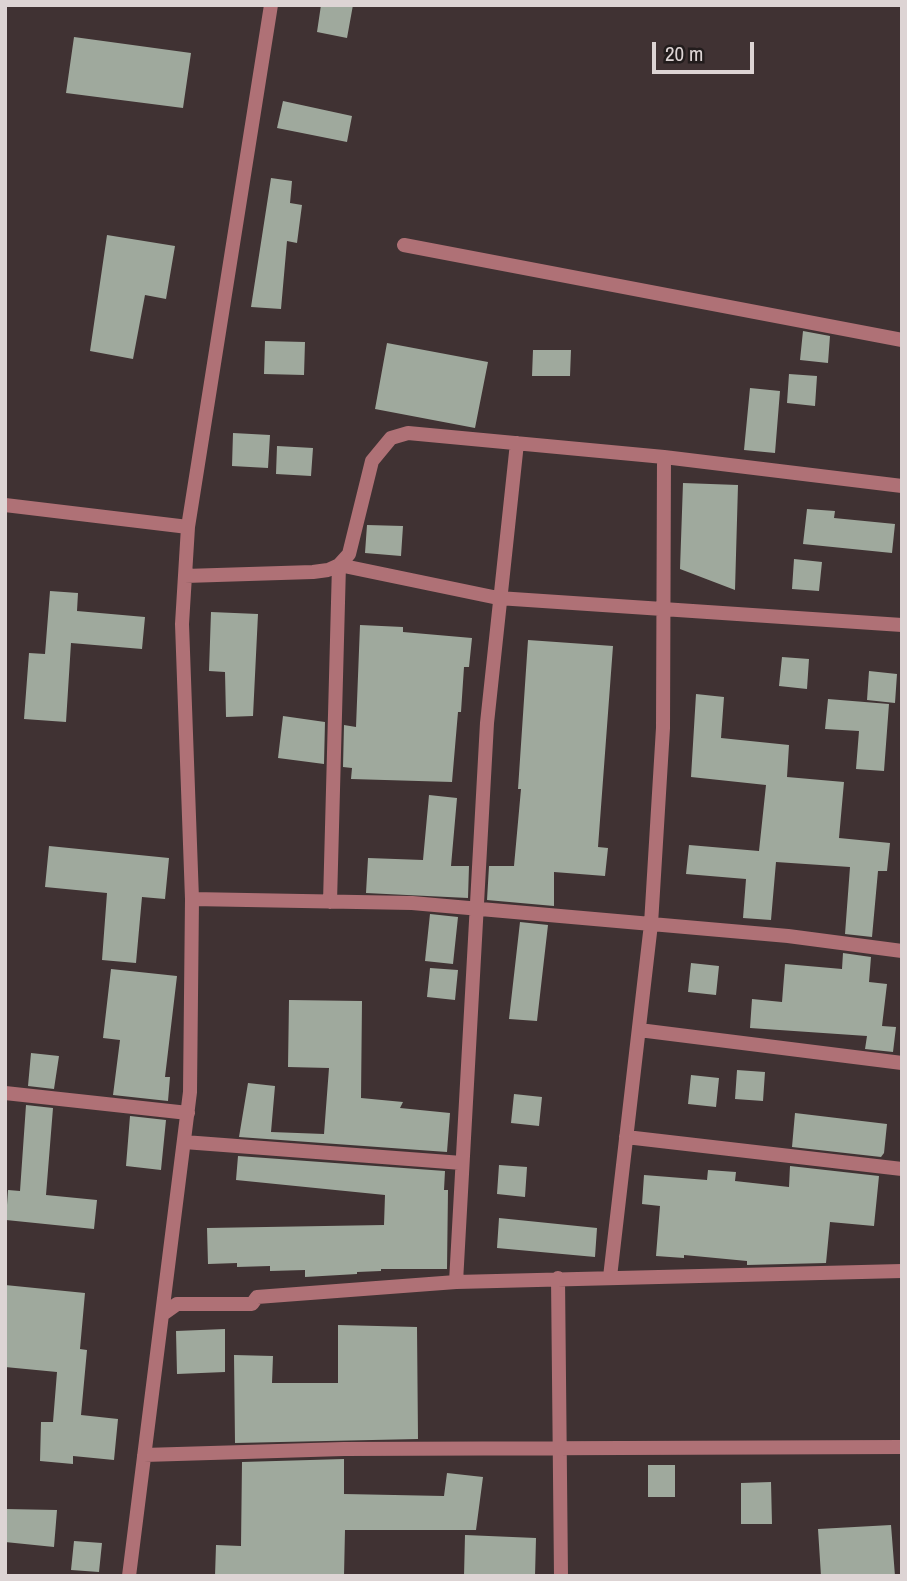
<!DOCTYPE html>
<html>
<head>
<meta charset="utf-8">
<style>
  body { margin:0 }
  #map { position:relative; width:907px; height:1581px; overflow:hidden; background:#403233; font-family:"Archivo Narrow",sans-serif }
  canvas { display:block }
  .frame { position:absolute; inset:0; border:7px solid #ddd4d4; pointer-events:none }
  .scale { position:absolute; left:652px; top:42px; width:102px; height:32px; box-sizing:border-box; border:4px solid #ddd4d4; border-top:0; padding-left:9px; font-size:21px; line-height:24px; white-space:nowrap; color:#ddd4d4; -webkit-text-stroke:5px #221c1c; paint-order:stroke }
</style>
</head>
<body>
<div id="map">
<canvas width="907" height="1581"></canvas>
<div class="frame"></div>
<div class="scale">20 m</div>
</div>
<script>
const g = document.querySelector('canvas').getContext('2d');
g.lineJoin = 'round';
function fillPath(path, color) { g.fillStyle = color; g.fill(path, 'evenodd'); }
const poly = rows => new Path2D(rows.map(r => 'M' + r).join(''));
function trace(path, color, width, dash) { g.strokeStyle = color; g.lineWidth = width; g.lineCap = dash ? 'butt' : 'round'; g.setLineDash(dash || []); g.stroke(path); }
fillPath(poly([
  [321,5,353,5,347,38,317,32],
  [74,37,191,53,183,108,66,93],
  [283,101,352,116,347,142,277,128],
  [271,178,292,181,290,203,302,205,297,243,287,241,281,309,251,307],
  [107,235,175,246,166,299,145,295,133,359,90,351],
  [803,331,830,336,828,363,800,360],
  [265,341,305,342,304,375,264,374],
  [387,343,488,362,475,428,375,409],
  [533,350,571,350,570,376,532,376],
  [789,374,817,376,815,406,787,403],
  [750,388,780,391,775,453,744,450],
  [233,433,270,435,268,468,232,466],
  [277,446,313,448,311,476,276,474],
  [683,483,738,485,735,590,680,569],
  [807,509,835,511,834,518,895,524,892,553,803,544],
  [367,525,403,526,401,556,365,553],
  [794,559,822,562,819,591,792,589],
  [50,591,78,593,77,611,145,617,142,649,71,643,66,722,24,719,29,653,45,654],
  [211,612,258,614,253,716,226,717,225,672,209,671],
  [360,625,403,627,403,632,472,638,469,667,464,667,461,712,458,712,452,782,351,779,352,768,343,767,344,725,356,727],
  [528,640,613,646,598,847,608,848,605,876,554,872,554,906,487,900,489,866,514,866,521,789,518,789],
  [782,657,809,659,807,689,779,686],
  [869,671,897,674,895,703,867,700],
  [696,694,724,697,721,738,789,745,787,777,844,782,839,838,890,843,887,871,878,871,872,937,845,934,850,867,776,862,771,920,743,918,746,879,686,874,689,845,759,851,766,785,691,777],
  [828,699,889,704,884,771,856,769,859,731,825,729],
  [283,716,325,722,324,764,278,758],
  [429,795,457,798,451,866,469,866,468,898,366,893,368,858,423,860],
  [49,846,169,858,165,899,142,897,136,963,102,960,107,893,45,887],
  [430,914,458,917,453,964,425,961],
  [520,922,548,925,537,1021,509,1019],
  [843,953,871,957,869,982,887,984,882,1026,896,1027,893,1052,865,1049,867,1036,750,1028,752,999,782,1002,785,964,842,969],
  [691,963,719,966,716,995,688,992],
  [430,968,458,970,455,1000,427,997],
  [111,969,177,976,165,1077,170,1077,168,1101,113,1095,120,1040,103,1038],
  [289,1000,362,1001,361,1098,403,1102,400,1108,450,1113,447,1152,239,1137,248,1083,275,1086,271,1132,324,1134,329,1068,288,1067],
  [31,1053,59,1056,54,1089,28,1086],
  [737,1070,765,1072,763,1101,735,1099],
  [691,1075,719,1078,716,1107,688,1104],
  [514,1094,542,1097,539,1126,511,1123],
  [26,1105,53,1108,46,1195,97,1200,94,1229,6,1220,8,1190,20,1191],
  [795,1113,887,1124,884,1153,881,1157,792,1147],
  [130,1116,166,1120,161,1170,126,1166],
  [238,1156,445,1171,444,1190,448,1190,447,1269,381,1269,381,1271,357,1272,357,1274,305,1277,305,1270,270,1271,270,1266,237,1267,237,1263,208,1264,207,1228,384,1225,385,1195,236,1180],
  [499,1165,527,1167,525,1197,497,1194],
  [790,1166,879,1176,874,1226,830,1222,826,1263,747,1265,747,1261,684,1255,684,1258,656,1256,660,1206,642,1204,644,1175,707,1180,708,1170,736,1172,735,1181,789,1187],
  [499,1218,597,1228,595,1257,497,1248],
  [5,1285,85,1293,80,1349,87,1350,81,1415,118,1419,114,1460,73,1456,73,1464,40,1461,41,1422,53,1422,57,1372,5,1367],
  [338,1325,417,1327,418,1439,235,1443,234,1355,273,1356,272,1383,338,1383],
  [225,1329,225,1372,177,1374,176,1331],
  [344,1459,344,1494,444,1496,447,1473,483,1477,476,1530,345,1530,344,1576,215,1576,216,1545,241,1546,242,1462],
  [648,1465,675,1465,675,1497,648,1497],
  [771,1482,772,1524,741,1524,741,1483],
  [5,1509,57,1510,54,1547,5,1542],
  [891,1525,895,1576,821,1576,818,1529],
  [465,1535,536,1538,535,1576,464,1576],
  [74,1541,102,1543,99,1572,71,1570]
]), '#9fa99d');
trace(poly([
  [404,245,902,340],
  [5,505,188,527],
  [185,576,313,572,328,570,339,565,349,554,372,461,391,438,408,433,664,457,902,486],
  [192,899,412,903,788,936,902,951],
  [330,902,339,565,498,598,902,625],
  [639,1030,902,1063],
  [5,1093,188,1113],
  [626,1137,902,1169],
  [184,1142,462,1163],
  [610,1277,651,924,663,728,664,457],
  [558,1278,561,1576],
  [456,1282,487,723,517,443],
  [163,1314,177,1304,252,1304,257,1297,456,1282,902,1271],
  [144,1455,344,1449,902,1447],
  [129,1576,190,1092,192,899,182,624,188,527,271,5]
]), '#af7176', 14);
</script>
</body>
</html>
